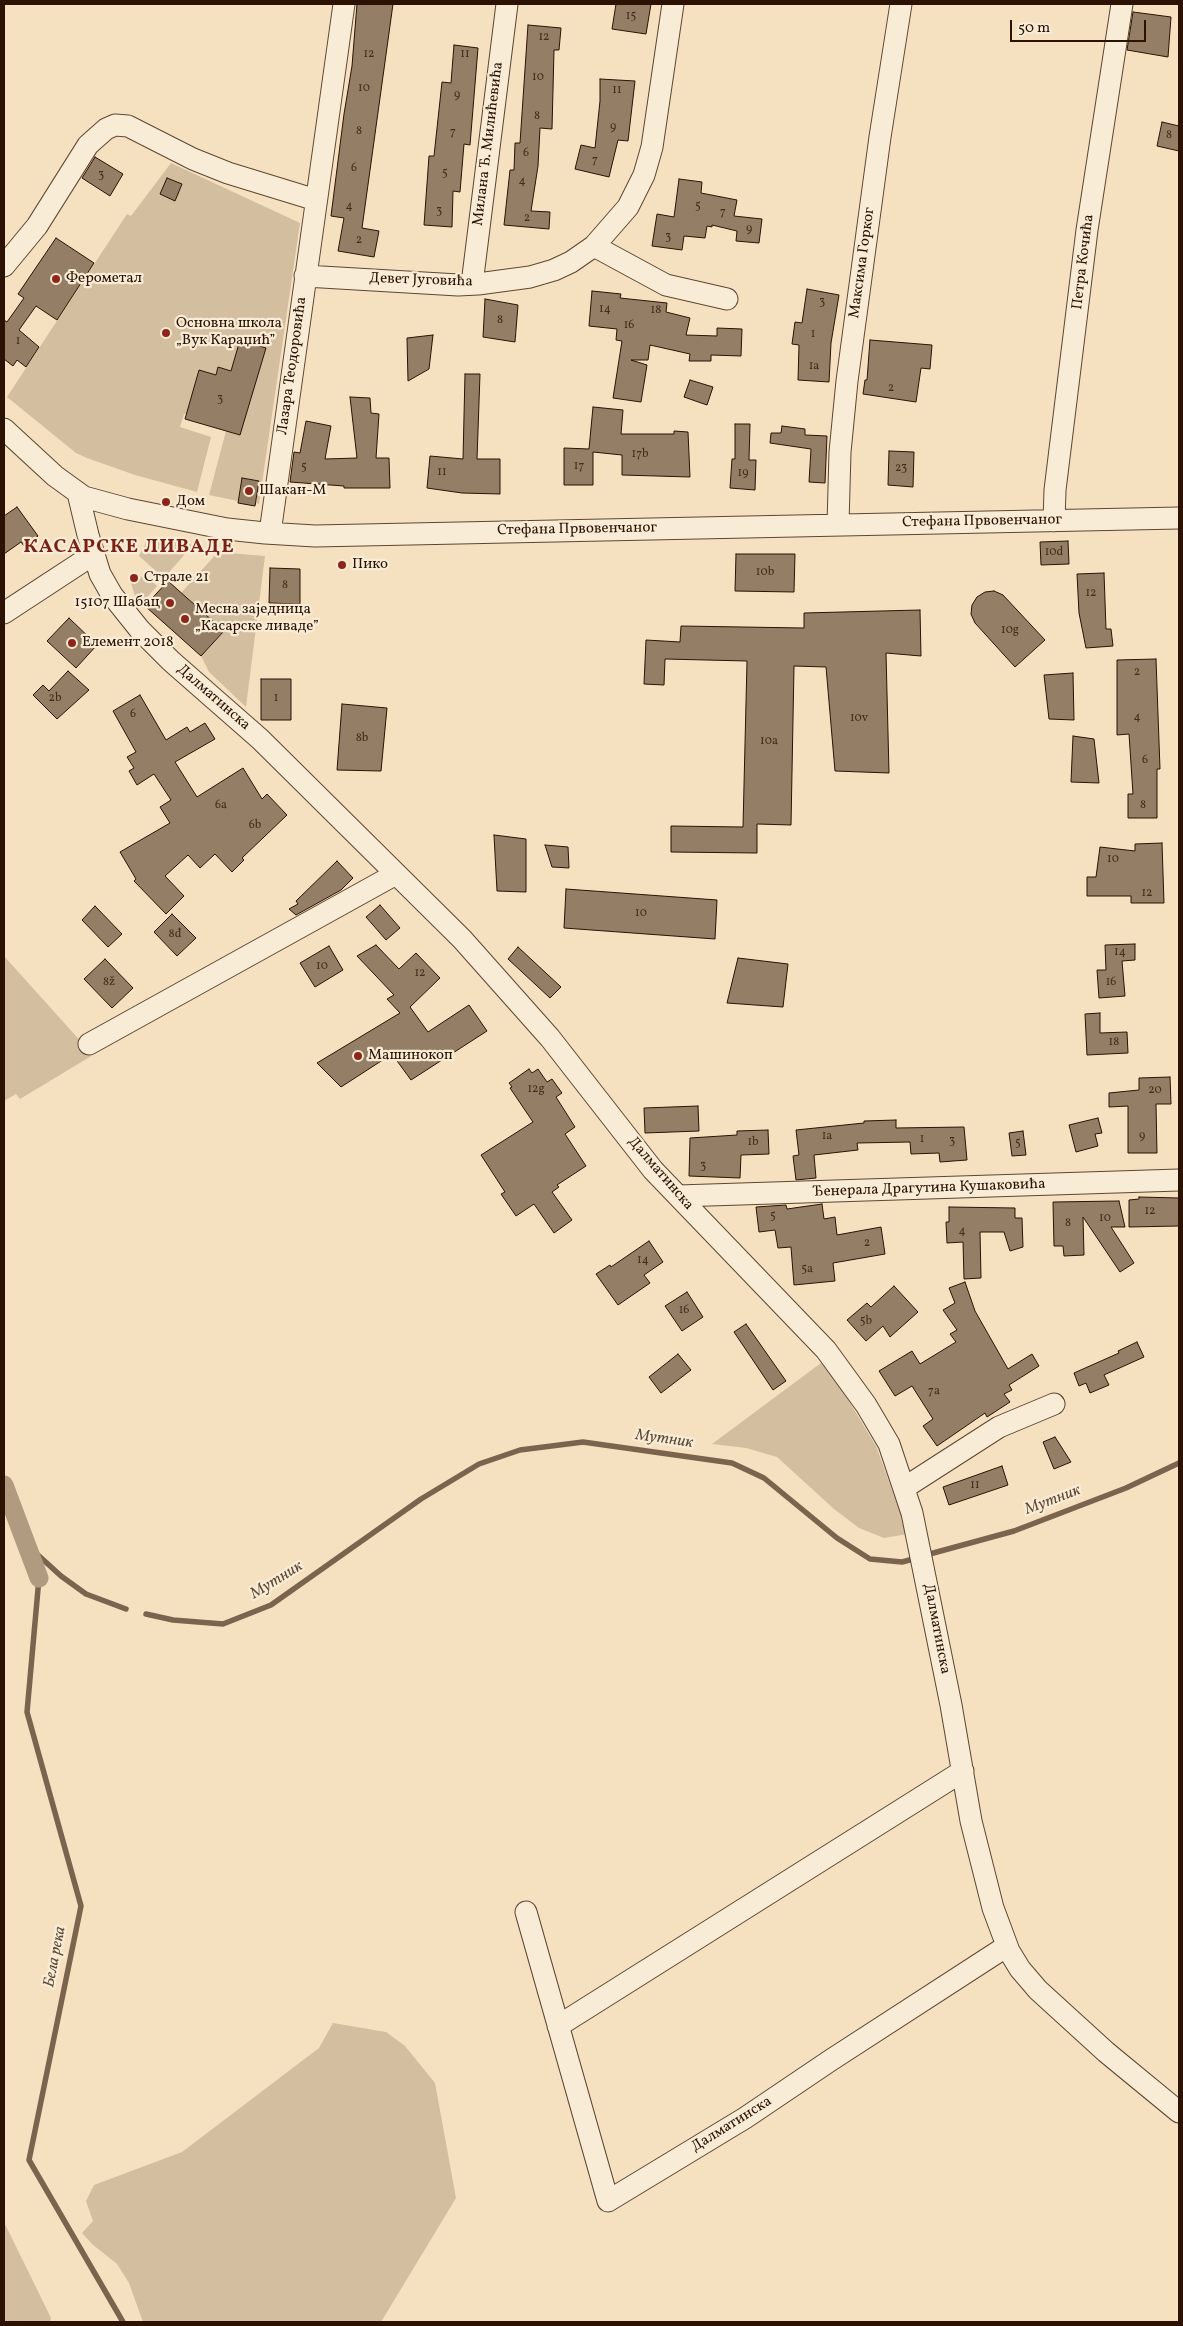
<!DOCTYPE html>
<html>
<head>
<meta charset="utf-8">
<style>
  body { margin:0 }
  #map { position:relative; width:1183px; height:2326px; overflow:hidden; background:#f5e1c0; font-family:Vollkorn,serif }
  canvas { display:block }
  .frame { position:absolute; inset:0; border:5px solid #2b1203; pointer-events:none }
  .scale { position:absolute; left:1010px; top:20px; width:136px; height:22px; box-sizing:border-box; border:2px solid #2b1203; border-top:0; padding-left:6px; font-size:15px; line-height:18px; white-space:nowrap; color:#2b1203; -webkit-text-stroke:4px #f8ecd6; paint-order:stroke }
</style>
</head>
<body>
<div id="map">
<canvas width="1183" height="2326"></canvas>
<div class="frame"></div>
<div class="scale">50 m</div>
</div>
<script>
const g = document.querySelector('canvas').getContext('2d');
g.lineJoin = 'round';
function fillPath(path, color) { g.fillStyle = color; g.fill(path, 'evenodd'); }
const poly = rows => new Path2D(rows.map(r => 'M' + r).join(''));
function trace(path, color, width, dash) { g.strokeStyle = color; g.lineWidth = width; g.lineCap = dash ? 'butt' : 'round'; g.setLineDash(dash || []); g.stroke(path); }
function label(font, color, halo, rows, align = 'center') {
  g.font = font + ' Vollkorn,serif'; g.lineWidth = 4.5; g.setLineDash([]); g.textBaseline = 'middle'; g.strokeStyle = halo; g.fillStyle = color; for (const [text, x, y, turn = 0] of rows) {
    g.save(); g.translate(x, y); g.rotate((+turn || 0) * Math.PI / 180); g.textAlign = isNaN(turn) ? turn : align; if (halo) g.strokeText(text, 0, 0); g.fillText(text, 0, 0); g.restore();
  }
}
fillPath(poly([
  [171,163,300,223,259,504,256,503,259,481,242,478,238,501,209,495,226,431,239,435,236,372,218,367,216,375,199,370,187,414,184,414,180,427,211,437,197,492,135,475,87,458,76,453,7,397,127,214,131,216],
  [149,537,193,545,164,578,139,556],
  [218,552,265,556,246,707,209,672,201,656,224,631,181,593],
  [144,574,157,586,142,603,135,596,130,580,135,584],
  [4,956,93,1055,20,1099,16,1094,4,1101],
  [821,1363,835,1378,876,1446,908,1534,884,1538,859,1528,834,1509,777,1457,746,1448,712,1444],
  [333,2023,386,2032,405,2046,435,2083,456,2198,381,2322,143,2322,129,2283,117,2264,92,2244,82,2233,93,2221,86,2201,94,2185,182,2152,319,2048],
  [4,2222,51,2318,50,2322,4,2322]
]), '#d3bea0');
trace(poly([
  [27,1545,61,1576,86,1594,126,1609],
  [926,1555,1014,1531,1126,1488,1179,1463],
  [39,1578,27,1712,81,1906,29,2160,123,2322],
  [146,1614,173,1620,223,1624,271,1605,421,1499,479,1464,520,1450,583,1442,732,1463,764,1478,837,1538,870,1559,902,1562,917,1558]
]), '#7b644e', 5.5);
trace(poly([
  [4,1485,39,1578]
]), '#b09b80', 19);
const building = poly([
  [357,4,393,4,362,228,379,231,374,257,338,251,344,218,331,216,344,114,352,66,357,4],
  [616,4,651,4,646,34,612,29,616,4],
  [1133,12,1171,17,1168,57,1127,50,1133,12],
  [528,25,561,28,559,50,554,50,552,129,540,128,538,166,531,211,550,212,549,229,504,225,510,170,514,170,515,143,520,143,528,25],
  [454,45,478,48,470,145,464,144,460,192,453,191,452,227,424,225,429,156,434,156,442,82,451,83,454,45],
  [600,79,635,81,628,141,618,140,609,177,575,169,581,145,595,148,600,101,600,79],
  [1162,122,1179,126,1179,151,1157,146,1162,122],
  [95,157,123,174,110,196,82,178,95,157],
  [167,178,182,184,175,201,160,194,167,178],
  [679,179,702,182,701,193,737,200,734,216,762,219,759,243,736,241,737,231,712,225,712,227,707,226,705,238,684,236,682,250,652,246,657,214,674,217,679,179],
  [56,238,94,263,57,320,36,306,19,330,39,347,26,367,17,360,13,366,4,359,4,320,7,322,24,298,18,294,56,238],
  [807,289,839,295,831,343,829,382,798,380,799,345,792,344,795,322,802,323,807,289],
  [592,291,621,294,620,298,667,303,666,312,690,318,686,335,717,336,717,328,742,329,741,356,711,355,711,361,689,361,690,354,650,345,648,360,631,360,647,365,641,402,613,398,622,341,616,340,617,329,589,326,592,291],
  [485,299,518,305,515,342,483,337,485,299],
  [433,335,429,369,408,381,407,338,433,335],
  [240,340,266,348,240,435,185,419,199,370,216,375,218,367,231,371,240,340],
  [870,340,932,345,930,369,921,368,916,402,863,394,865,380,867,380,870,340],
  [465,374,480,374,477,459,500,459,500,494,462,493,427,488,430,456,463,459,465,374],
  [690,380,713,387,707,405,684,397,690,380],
  [350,397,370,398,371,413,379,414,376,458,389,458,390,488,344,488,344,486,290,482,294,452,300,453,306,421,331,426,325,459,357,458,350,397],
  [593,407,623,410,621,434,674,434,674,431,688,432,690,477,622,475,622,455,593,452,593,485,564,485,564,448,589,449,593,407],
  [735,424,750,424,749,460,756,460,755,490,730,488,732,459,735,459,735,424],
  [782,426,805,429,805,435,827,436,825,483,809,482,811,449,770,443,771,433,781,433,782,426],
  [889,451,914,452,913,487,888,485,889,451],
  [242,478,259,481,255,506,238,503,242,478],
  [17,507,38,536,24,546,21,542,4,554,4,516,17,507],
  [1068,541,1069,564,1041,565,1040,542,1068,541],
  [736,554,795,554,794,592,735,591,736,554],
  [270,568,300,569,300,604,269,603,270,568],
  [1104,573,1106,629,1111,629,1113,646,1086,648,1079,613,1077,574,1104,573],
  [168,581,224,631,201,656,145,606,168,581],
  [994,591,1003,595,1045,640,1015,667,975,623,971,614,972,605,977,597,985,592,994,591],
  [920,610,921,656,886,653,889,773,835,771,826,667,794,666,791,825,757,824,757,853,671,852,671,826,743,827,747,661,665,659,664,685,644,684,646,640,680,642,681,626,804,628,804,613,920,610],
  [69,618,97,645,76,668,47,641,69,618],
  [1156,659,1160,769,1157,769,1157,818,1128,818,1128,794,1133,794,1129,734,1117,735,1117,660,1156,659],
  [68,671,89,690,57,719,33,695,43,685,49,691,68,671],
  [1073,673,1074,720,1049,719,1044,675,1073,673],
  [261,679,291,679,291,720,261,720,261,679],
  [140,695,166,740,187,727,190,732,205,723,215,739,175,762,197,797,243,768,262,799,267,794,287,815,242,858,244,860,232,872,215,854,200,868,188,855,165,876,184,896,166,914,134,881,136,879,120,852,170,823,160,807,171,800,154,774,137,785,129,771,134,768,127,757,136,752,113,711,140,695],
  [342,704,387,708,381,771,337,770,342,704],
  [1073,736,1094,739,1099,783,1071,782,1073,736],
  [494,835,526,839,526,892,497,891,494,835],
  [1162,843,1164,903,1131,903,1131,896,1087,896,1087,877,1096,877,1100,847,1135,851,1135,844,1162,843],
  [545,845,568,847,569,868,552,867,545,845],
  [337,861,353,878,341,890,296,915,289,909,298,904,296,901,337,861],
  [566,889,717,900,715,939,564,928,566,889],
  [380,905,400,928,386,940,366,917,380,905],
  [95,906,122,934,108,947,82,920,95,906],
  [172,914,196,938,177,956,154,932,172,914],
  [1135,944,1135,960,1122,961,1125,996,1099,998,1097,970,1106,970,1105,945,1135,944],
  [376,945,399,969,416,953,440,978,410,1007,428,1032,469,1005,487,1031,411,1080,392,1054,341,1087,317,1063,400,1013,387,999,394,995,357,956,376,945],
  [329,946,343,970,315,987,300,963,329,946],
  [518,947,561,987,550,998,508,959,518,947],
  [738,958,788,964,783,1007,727,1003,738,958],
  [105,959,133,988,112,1008,84,979,105,959],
  [1100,1013,1100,1033,1127,1032,1128,1053,1087,1055,1085,1014,1100,1013],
  [529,1069,532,1073,538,1069,547,1082,552,1079,562,1093,556,1097,575,1127,565,1134,586,1166,557,1185,559,1187,552,1192,572,1220,554,1233,534,1204,516,1216,501,1194,505,1192,481,1155,533,1122,510,1088,512,1087,509,1083,529,1069],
  [1170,1077,1171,1104,1156,1104,1157,1153,1128,1153,1128,1106,1109,1107,1109,1093,1139,1090,1139,1078,1170,1077],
  [698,1106,699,1131,645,1133,644,1108,698,1106],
  [1098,1118,1102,1133,1095,1134,1098,1146,1076,1152,1069,1125,1098,1118],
  [896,1120,896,1128,964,1127,967,1160,940,1162,939,1153,911,1154,910,1142,857,1143,858,1150,814,1155,816,1178,796,1180,793,1156,799,1155,796,1130,864,1123,864,1121,896,1120],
  [768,1130,769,1154,741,1155,740,1178,689,1176,690,1138,737,1135,737,1131,768,1130],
  [1023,1131,1026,1155,1012,1156,1009,1133,1023,1131],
  [1139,1197,1179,1198,1179,1226,1129,1227,1129,1200,1139,1199,1139,1197],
  [1119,1201,1125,1227,1111,1227,1134,1263,1120,1272,1083,1217,1084,1255,1064,1256,1063,1246,1054,1246,1053,1202,1119,1201],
  [822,1204,824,1219,835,1217,837,1235,881,1227,885,1254,833,1263,835,1281,794,1285,791,1247,778,1248,775,1230,759,1232,756,1207,786,1205,787,1209,822,1204],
  [949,1207,1015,1208,1015,1218,1022,1218,1023,1247,1010,1251,1004,1232,980,1232,981,1278,964,1279,963,1242,947,1243,946,1222,949,1222,949,1207],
  [649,1241,663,1262,644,1275,650,1283,618,1305,596,1274,610,1265,611,1267,649,1241],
  [965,1282,975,1311,1008,1369,1032,1354,1039,1366,1009,1385,1012,1390,1004,1394,1010,1402,987,1417,985,1413,937,1446,923,1426,933,1419,912,1386,895,1396,879,1371,912,1351,920,1364,956,1342,950,1334,957,1330,943,1310,955,1303,949,1288,965,1282],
  [894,1286,918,1312,890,1337,883,1326,866,1341,847,1320,867,1303,871,1307,894,1286],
  [687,1292,703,1317,682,1331,665,1306,687,1292],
  [746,1324,786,1381,773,1390,734,1332,746,1324],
  [1137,1342,1144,1357,1104,1375,1109,1385,1090,1393,1086,1383,1079,1386,1074,1373,1119,1353,1118,1351,1137,1342],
  [678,1354,691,1370,661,1393,649,1377,678,1354],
  [1055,1437,1071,1462,1054,1469,1043,1442,1055,1437],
  [1002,1466,1008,1485,949,1505,943,1487,1002,1466]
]);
fillPath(building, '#947e65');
trace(building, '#2b1203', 1);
const minor = poly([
  [594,246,628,207,644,175,652,147,673,4],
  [4,266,37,226,88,145,106,129,115,125,128,126,193,159,228,173,316,200],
  [305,276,458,285,478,284,530,277,554,270,571,262,594,246,666,285,727,299],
  [472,284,507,4],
  [4,429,55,476,84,497,128,509,227,529,265,533,315,536,1179,518],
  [78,493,88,535,100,574,112,595,140,630,171,661,260,739,462,939,550,1038,653,1170,826,1350,866,1405,889,1444,912,1513,951,1705,971,1821,993,1908,1009,1951,1020,1969,1038,1990,1106,2052,1179,2112],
  [1054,521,1055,490,1087,230,1122,4],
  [838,524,840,452,847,381,880,137,901,4],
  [270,533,344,4],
  [4,613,94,554],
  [89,1044,396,874],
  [678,1196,1179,1180],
  [904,1488,999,1427,1054,1404],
  [526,1912,608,2201,745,2118,831,2060,1007,1946],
  [558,2026,963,1771]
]);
trace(minor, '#5e4632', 23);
trace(minor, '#f8ecd6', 21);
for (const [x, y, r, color] of [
  [56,279,5,"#8f2418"],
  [166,333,5,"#8f2418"],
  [249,491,5,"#8f2418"],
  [166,502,5,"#8f2418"],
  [342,565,5,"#8f2418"],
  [134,578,5,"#8f2418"],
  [170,603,5,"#8f2418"],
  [185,619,5,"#8f2418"],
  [72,643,5,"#8f2418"],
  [358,1056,5,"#8f2418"]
]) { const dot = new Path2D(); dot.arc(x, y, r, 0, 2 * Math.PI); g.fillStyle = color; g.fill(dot); trace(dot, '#f8ecd6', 2); }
label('12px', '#452d1c', null, [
  ["15",631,17],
  ["12",544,38],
  ["12",369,55],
  ["11",465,55],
  ["10",538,78],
  ["10",364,89],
  ["11",617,91],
  ["9",457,96],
  ["8",537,117],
  ["9",613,128],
  ["8",359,132],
  ["7",453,133],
  ["8",1169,136],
  ["6",526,154],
  ["7",595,161],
  ["6",354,169],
  ["5",445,174],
  ["3",101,176],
  ["4",522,182],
  ["4",349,207],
  ["5",698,207],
  ["3",439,212],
  ["7",723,213],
  ["2",527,219],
  ["9",749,230],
  ["3",668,238],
  ["2",359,241],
  ["3",822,303],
  ["14",605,310],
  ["18",656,311],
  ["8",500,321],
  ["16",629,326],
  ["1",813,335],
  ["1",18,342],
  ["1a",814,367],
  ["2",891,389],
  ["3",220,400],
  ["17b",640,455],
  ["17",579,467],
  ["5",304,468],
  ["23",901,469],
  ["11",442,473],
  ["19",743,474],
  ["10d",1054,553],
  ["10b",765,573],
  ["8",285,586],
  ["12",1091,594],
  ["10g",1010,631],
  ["2",1137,673],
  ["2b",55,699],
  ["1",276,699],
  ["6",133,715],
  ["4",1137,718],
  ["10v",859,719],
  ["8b",362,739],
  ["10a",769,742],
  ["6",1145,761],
  ["6a",221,806],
  ["8",1143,806],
  ["6b",255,826],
  ["10",1113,860],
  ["12",1147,894],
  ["10",641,914],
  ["8đ",175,935],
  ["14",1120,953],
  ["10",322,967],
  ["12",420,974],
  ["8ž",109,983],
  ["16",1111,983],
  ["18",1114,1043],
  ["12g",536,1090],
  ["20",1155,1091],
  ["1a",827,1137],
  ["9",1142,1137],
  ["1",922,1140],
  ["3",952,1142],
  ["1b",753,1143],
  ["5",1018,1144],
  ["3",703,1167],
  ["12",1150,1212],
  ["5",773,1217],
  ["10",1105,1219],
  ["8",1068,1224],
  ["4",962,1232],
  ["2",867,1244],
  ["14",643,1261],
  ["5a",807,1270],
  ["16",684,1311],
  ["5b",866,1322],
  ["7a",934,1392],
  ["11",975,1486]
]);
label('15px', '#2b1203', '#f8ecd6', [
  ["Милана Ђ. Милићевића",489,144,-83],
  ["Петра Кочића",1084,262,-83],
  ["Максима Горког",863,263,-82],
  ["Девет Југовића",421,281,2],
  ["Лазара Теодоровића",293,366,-82],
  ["Стефана Првовенчаног",982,522,-1],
  ["Стефана Првовенчаног",577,530,-1],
  ["Далматинска",213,698,41],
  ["Далматинска",660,1174,49],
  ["Ђенерала Драгутина Кушаковића",929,1189,-2],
  ["Далматинска",936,1629,79],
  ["Далматинска",732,2125,-32]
]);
label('15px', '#2b1203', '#f8ecd6', [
  ["Ферометал",66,279],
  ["Основна школа",176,324],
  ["„Вук Караџић”",176,341],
  ["Шакан-М",259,491],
  ["Дом",176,502],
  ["Пико",352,565],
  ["Страле 21",144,578],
  ["15107 Шабац",160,603,"right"],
  ["Месна заједница",195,610],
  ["„Касарске ливаде”",195,627],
  ["Елемент 2018",82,643],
  ["Машинокоп",368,1056]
], 'left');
label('italic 16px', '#604935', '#f8ecd6', [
  ["Мутник",664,1440,8],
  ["Мутник",1053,1501,-21],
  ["Мутник",277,1581,-32],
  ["Бела река",56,1957,-79]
]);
g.letterSpacing = '1px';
label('bold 20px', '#7a1f14', '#f8ecd6', [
  ["КАСАРСКЕ ЛИВАДЕ",129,548]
]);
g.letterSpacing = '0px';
</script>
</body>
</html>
